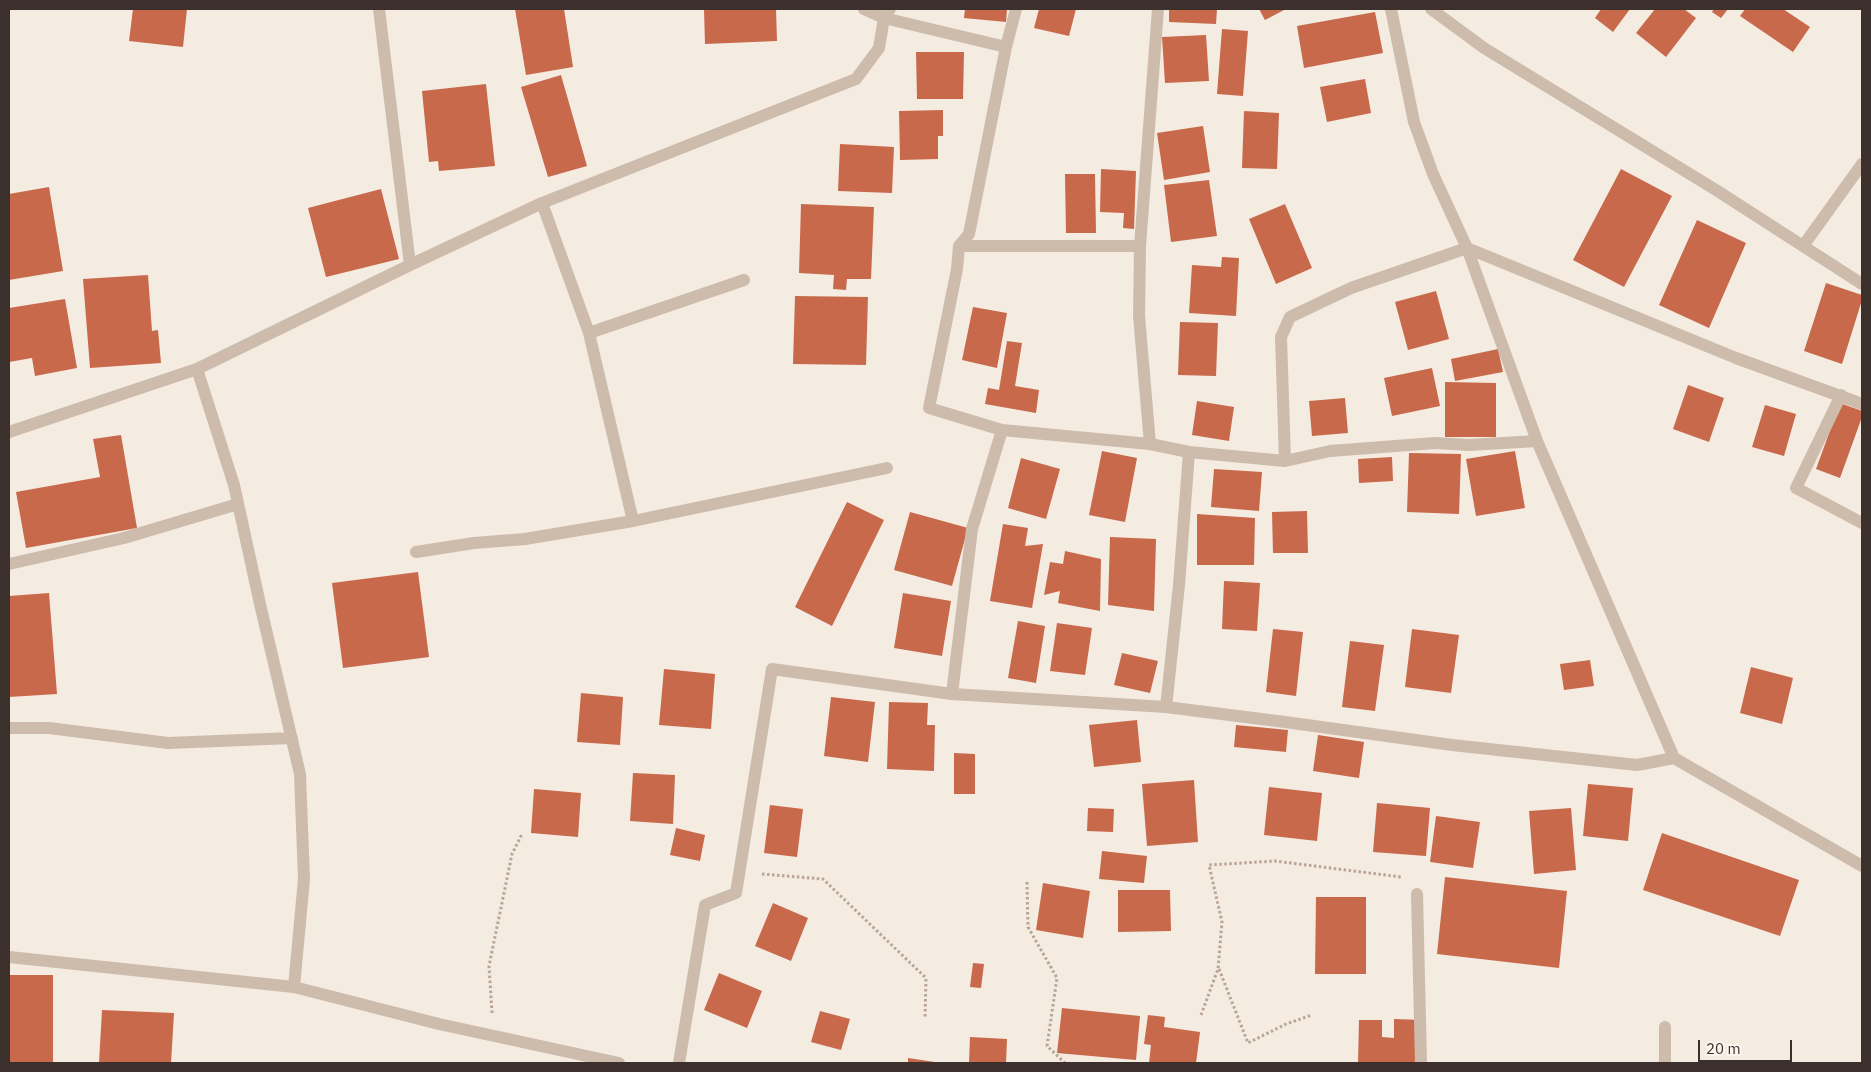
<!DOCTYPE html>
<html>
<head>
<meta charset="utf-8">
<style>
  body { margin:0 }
  #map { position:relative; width:1871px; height:1072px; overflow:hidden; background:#f4ebe1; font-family:"IBM Plex Sans",sans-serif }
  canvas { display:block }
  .frame { position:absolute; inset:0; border:10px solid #3b302b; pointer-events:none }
  .scale { position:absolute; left:1698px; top:1040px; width:94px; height:22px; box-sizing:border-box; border:2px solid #3b302b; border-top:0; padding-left:6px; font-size:15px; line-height:18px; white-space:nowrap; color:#3b302b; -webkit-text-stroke:4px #fbf5ee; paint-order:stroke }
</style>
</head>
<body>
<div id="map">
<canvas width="1871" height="1072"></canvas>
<div class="frame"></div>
<div class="scale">20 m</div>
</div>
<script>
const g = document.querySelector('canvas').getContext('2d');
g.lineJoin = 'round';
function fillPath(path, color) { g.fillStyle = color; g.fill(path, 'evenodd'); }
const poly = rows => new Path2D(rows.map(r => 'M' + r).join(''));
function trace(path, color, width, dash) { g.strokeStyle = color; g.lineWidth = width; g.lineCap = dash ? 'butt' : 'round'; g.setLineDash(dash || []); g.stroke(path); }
fillPath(poly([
  [133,9,187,9,183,47,129,41],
  [515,9,564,9,573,67,526,75],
  [704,9,776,9,777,41,705,44],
  [965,9,1007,9,1006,22,964,18],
  [1039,9,1076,9,1069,36,1034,28],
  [1169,9,1217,9,1216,24,1169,22],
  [1259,9,1286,9,1265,20],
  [1601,9,1630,9,1613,32,1595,18],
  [1655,9,1684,9,1696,18,1666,57,1636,33],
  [1714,9,1728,9,1721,18,1712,12],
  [1745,9,1783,9,1810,27,1793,52,1740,16],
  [1375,12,1383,53,1304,68,1297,26],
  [1222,29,1248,31,1243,96,1217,94],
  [1206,35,1209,81,1165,83,1162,37],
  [916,52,964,52,963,99,917,99],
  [561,75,587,166,548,177,521,87],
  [1365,79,1371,113,1327,122,1320,87],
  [486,84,495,166,439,171,438,161,429,162,422,91],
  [943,110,943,136,938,136,938,159,900,160,899,111],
  [1244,111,1279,113,1277,169,1242,168],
  [1203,126,1210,172,1164,180,1157,133],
  [840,144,894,147,892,193,838,191],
  [1101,169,1136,171,1134,229,1123,228,1124,213,1100,212],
  [1621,169,1672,196,1624,287,1573,260],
  [1065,174,1095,174,1096,233,1066,233],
  [1209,180,1217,236,1171,242,1164,185],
  [49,187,63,271,9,280,9,194],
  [381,189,399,259,326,277,308,208],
  [801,204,874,207,871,279,847,279,846,290,833,289,834,275,799,273],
  [1285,204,1312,268,1276,284,1249,219],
  [1697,220,1746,243,1709,328,1659,305],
  [1222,257,1239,258,1236,316,1189,313,1192,265,1221,267],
  [148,275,152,331,158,330,161,363,90,368,83,279],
  [1826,283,1862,295,1862,300,1842,364,1804,351],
  [1436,291,1449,339,1408,350,1395,302],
  [795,296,868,297,866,365,793,364],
  [65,299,77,368,35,376,32,358,9,362,9,308],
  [973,307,1007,313,997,368,962,360],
  [1180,322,1218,323,1216,376,1178,375],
  [1007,341,1022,343,1015,386,1039,390,1036,413,985,404,988,388,999,390],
  [1498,349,1503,372,1455,381,1451,359],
  [1432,368,1440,406,1392,416,1384,378],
  [1445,382,1496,383,1496,437,1445,437],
  [1688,385,1724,398,1709,442,1673,429],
  [1345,398,1348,433,1312,436,1309,401],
  [1197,401,1234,407,1229,441,1192,435],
  [1840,403,1862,411,1862,417,1840,478,1816,469],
  [1765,405,1796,414,1784,456,1752,447],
  [121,435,137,528,26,548,16,492,100,477,93,439],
  [1102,451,1137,458,1125,522,1089,515],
  [1515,451,1525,508,1476,516,1466,459],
  [1409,453,1461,454,1459,514,1407,512],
  [1392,457,1393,481,1359,483,1358,459],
  [1021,458,1060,469,1046,519,1008,508],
  [1214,469,1262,472,1259,511,1211,507],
  [847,502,884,520,832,626,795,607],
  [1307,511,1308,553,1273,553,1272,512],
  [910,512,968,528,952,586,894,570],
  [1197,514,1255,518,1254,565,1197,565],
  [1003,524,1028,528,1025,546,1043,544,1032,608,990,601],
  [1110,537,1156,539,1154,611,1108,605],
  [1065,551,1101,559,1100,611,1058,603,1060,591,1044,595,1050,562,1063,564],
  [418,572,429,657,343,668,332,583],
  [1224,581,1260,583,1257,631,1222,629],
  [49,593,57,694,9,697,9,596],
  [903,593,951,601,942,656,894,648],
  [1018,621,1045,626,1036,683,1008,678],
  [1057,623,1092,628,1085,675,1050,671],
  [1273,629,1303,632,1296,696,1266,692],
  [1412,629,1459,635,1451,693,1405,687],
  [1350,641,1384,645,1375,711,1342,707],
  [1122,653,1158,661,1150,693,1114,685],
  [1590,660,1594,686,1564,690,1560,664],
  [1751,667,1793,678,1782,724,1740,713],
  [664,669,715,674,711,729,659,725],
  [581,693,623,697,620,745,577,742],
  [831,697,875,702,868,762,824,756],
  [889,702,928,703,927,725,935,725,934,771,887,769],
  [1137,720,1141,762,1094,767,1089,725],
  [1236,725,1288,730,1286,752,1234,747],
  [1318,735,1364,742,1359,778,1313,771],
  [954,753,975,754,975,794,954,794],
  [633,773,675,775,673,824,630,821],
  [1194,780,1198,842,1147,846,1142,784],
  [1588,784,1633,788,1628,841,1583,836],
  [1269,787,1322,793,1317,841,1264,835],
  [534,789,581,793,578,837,531,833],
  [1377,803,1430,808,1426,856,1373,852],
  [770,805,803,809,797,857,764,853],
  [1088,808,1114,809,1113,832,1087,831],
  [1571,808,1576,870,1534,874,1529,811],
  [1436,816,1480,822,1473,868,1430,862],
  [676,828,705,835,700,861,670,855],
  [1662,833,1799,880,1780,936,1643,890],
  [1102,851,1147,856,1144,883,1099,879],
  [1445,877,1567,891,1559,968,1437,954],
  [1043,883,1090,891,1083,938,1036,930],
  [1118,890,1170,890,1171,931,1118,932],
  [1316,897,1366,897,1366,974,1315,974],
  [773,903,808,918,791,961,755,946],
  [973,963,984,964,981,988,970,987],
  [719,973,762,991,747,1028,704,1010],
  [9,975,53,975,53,1063,9,1063],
  [1062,1008,1140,1016,1136,1060,1057,1053],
  [102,1010,174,1013,171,1063,99,1063],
  [820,1011,850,1019,841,1050,811,1042],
  [1148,1015,1165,1017,1164,1027,1200,1032,1196,1063,1149,1063,1151,1045,1144,1044],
  [1394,1019,1423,1020,1422,1063,1358,1063,1359,1020,1382,1020,1382,1037,1394,1038],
  [970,1037,1007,1039,1006,1063,969,1063],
  [908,1058,935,1062,935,1063,908,1063]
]), '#c8694b');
trace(poly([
  [762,874,823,879,926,978,925,1018],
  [1027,882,1028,927,1057,978,1047,1046,1065,1063],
  [1219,969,1248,1043,1286,1024,1312,1015],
  [492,1013,489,966,512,854,522,834],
  [1201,1015,1218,969,1222,922,1209,865,1275,861,1401,877]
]), '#b9a596', 3, [2.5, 2.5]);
trace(poly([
  [9,957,294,987,439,1024,619,1063]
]), '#cdbbac', 12);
trace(poly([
  [864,9,884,18,890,9],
  [1016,9,1006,47,969,234,959,246,957,269,929,408,1002,430,1150,444,1189,452,1285,461,1330,451,1435,443,1469,445,1537,441],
  [1391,9,1414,122,1433,174,1467,248,1537,441,1674,758,1862,866],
  [1431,9,1484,48,1716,190,1862,284],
  [542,203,589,333,633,521],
  [959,246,1140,246],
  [1803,246,1862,164],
  [410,265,542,203,856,79,879,48,884,18,1006,47],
  [589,333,744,280],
  [197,369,234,485,260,604,300,774,304,879,294,987],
  [1841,395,1796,488,1862,523],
  [9,432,197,369,410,265,379,9],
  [1150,444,1139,316,1140,246,1158,9],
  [1285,461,1281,337,1290,317,1351,288,1467,248,1736,358,1862,404],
  [416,552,474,543,525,539,633,521,887,468],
  [9,564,124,538,238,504],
  [952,694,972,529,1002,430],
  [1166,707,1179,585,1189,452],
  [9,728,49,728,168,743,292,738],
  [1417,894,1421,1063],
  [1665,1027,1665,1063],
  [679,1063,705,905,736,893,772,669,952,694,1166,707,1285,722,1452,745,1637,765,1674,758]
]), '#cdbbac', 12);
</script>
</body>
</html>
